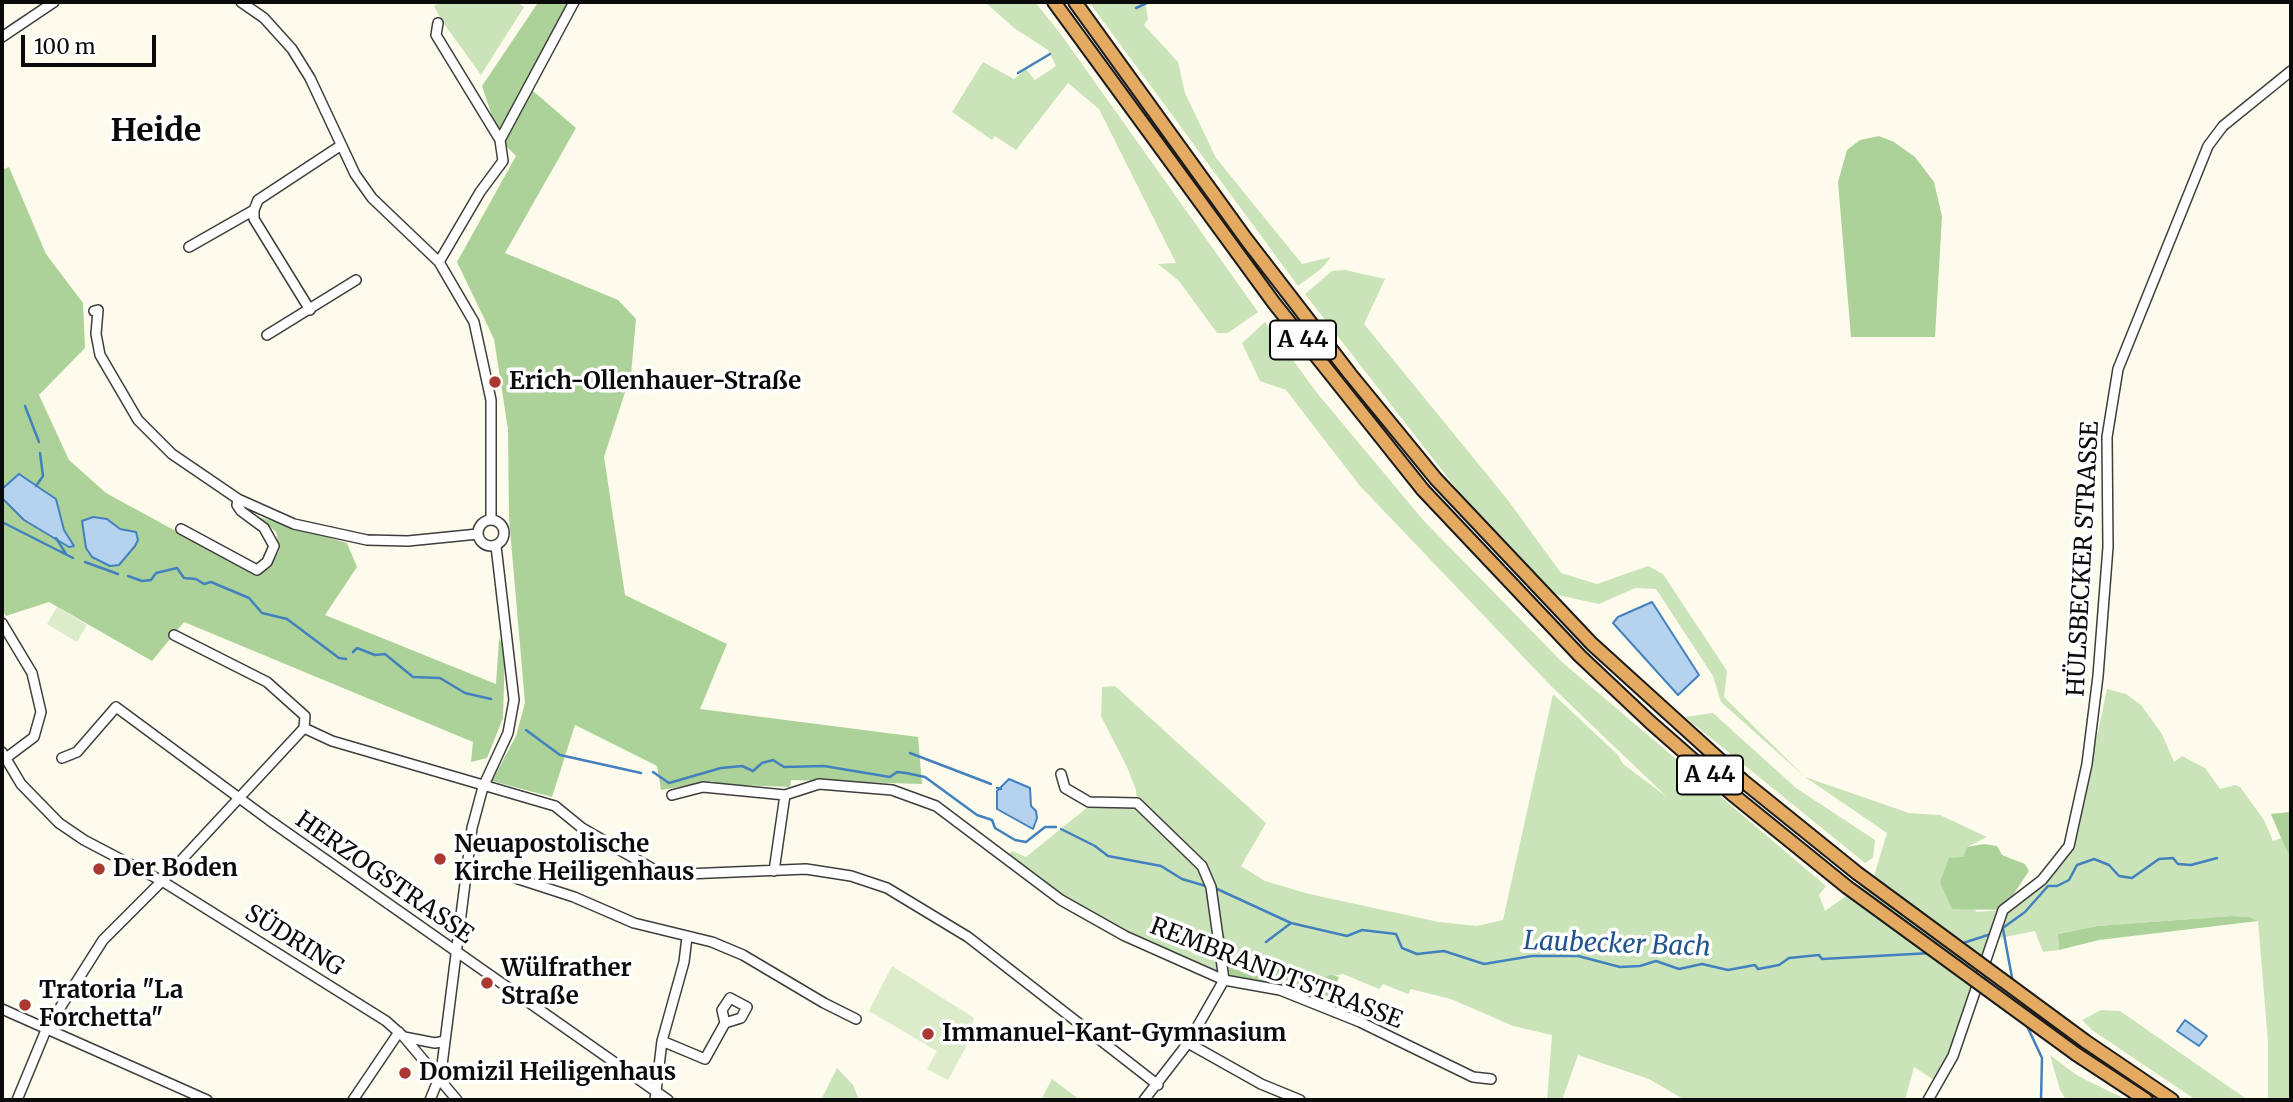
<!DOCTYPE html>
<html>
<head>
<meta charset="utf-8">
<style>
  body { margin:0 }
  #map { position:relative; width:2293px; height:1102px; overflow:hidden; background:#fdfbeb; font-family:Merriweather,serif }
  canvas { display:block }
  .frame { position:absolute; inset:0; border:4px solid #0b0b0b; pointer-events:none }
  .scale { position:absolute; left:21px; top:35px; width:135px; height:32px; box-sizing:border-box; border:4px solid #0b0b0b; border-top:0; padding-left:9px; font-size:21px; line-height:24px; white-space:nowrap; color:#0b0b0b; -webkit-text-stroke:5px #fff; paint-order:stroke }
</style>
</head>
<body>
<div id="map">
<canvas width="2293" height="1102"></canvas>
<div class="frame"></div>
<div class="scale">100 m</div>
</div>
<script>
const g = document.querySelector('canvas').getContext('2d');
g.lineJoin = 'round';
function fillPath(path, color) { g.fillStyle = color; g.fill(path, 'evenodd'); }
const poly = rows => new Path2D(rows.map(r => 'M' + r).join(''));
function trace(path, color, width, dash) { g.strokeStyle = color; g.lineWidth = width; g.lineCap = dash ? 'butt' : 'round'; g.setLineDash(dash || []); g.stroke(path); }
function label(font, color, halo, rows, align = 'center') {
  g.font = font + ' Merriweather,serif'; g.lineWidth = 7; g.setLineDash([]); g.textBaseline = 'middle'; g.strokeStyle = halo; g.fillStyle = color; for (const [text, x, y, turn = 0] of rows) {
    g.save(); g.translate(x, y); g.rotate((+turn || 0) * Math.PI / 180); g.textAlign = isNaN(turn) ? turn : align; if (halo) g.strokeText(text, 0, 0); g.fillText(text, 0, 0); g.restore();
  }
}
fillPath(poly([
  [440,2,517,2,524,7,481,75,442,21,434,6],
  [985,2,1035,2,1060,33,1258,312,1228,333,1217,333,1179,281,1158,264,1176,263,1099,109,1068,83,1016,150,995,136,992,140,952,112,983,62,1014,79,1026,69,1035,80,1056,66,1048,50,1014,28],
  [1089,2,1145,2,1148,19,1144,25,1178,62,1185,93,1216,158,1302,264,1331,257,1322,268,1298,286],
  [1345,270,1385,279,1364,324,1507,499,1561,573,1597,584,1648,566,1663,574,1727,671,1724,697,1805,777,1909,813,1940,815,1987,837,1967,847,1963,857,1976,912,2003,910,1951,1057,1937,1082,1914,1067,1905,1100,1685,1100,1649,1079,1578,1055,1562,1100,1547,1100,1552,1035,1513,1026,1451,999,1411,989,1408,994,1383,984,1379,989,1343,974,1316,980,1292,970,1254,967,1239,960,1214,918,1224,980,1061,900,1004,858,1012,851,1026,857,1089,806,1137,803,1136,790,1127,767,1101,716,1102,687,1115,686,1266,823,1241,866,1265,881,1309,894,1439,922,1477,926,1503,920,1553,694,1618,755,1623,764,1667,797,1552,687,1360,486,1286,390,1260,381,1242,343,1265,322,1317,393,1424,521,1563,663,1826,886,1819,895,1825,911,1874,876,1887,833,1805,777,1721,702,1713,676,1656,589,1635,588,1599,604,1553,594,1459,492,1305,294,1332,271],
  [2107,689,2126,694,2141,705,2162,734,2174,762,2182,756,2205,768,2220,789,2235,785,2240,787,2264,820,2273,841,2281,838,2271,814,2291,812,2291,1100,2268,1100,2268,1042,2258,921,2249,917,2232,916,2097,926,2058,934,2059,950,2043,952,2035,931,2000,938,2007,913,2046,881,2074,845],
  [1713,713,1796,788,1875,840,1873,858,1865,863,1685,717],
  [2101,1010,2120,1011,2248,1100,2196,1100,2092,1030,2082,1020],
  [2050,1055,2078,1076,2127,1100,2066,1100,2060,1090],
  [837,1068,853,1085,859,1100,821,1100],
  [1052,1079,1080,1100,1041,1100]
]), '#cae3b9');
fillPath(poly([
  [534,2,567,3,525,84,576,128,505,253,618,300,636,319,631,374,604,457,625,595,727,644,700,709,918,737,922,784,791,780,790,787,716,784,712,781,661,790,657,766,575,725,552,797,492,781,516,736,525,703,509,518,508,429,494,339,457,262,516,156,500,140,482,86,537,4],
  [1879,136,1894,142,1915,157,1934,182,1942,216,1935,337,1851,337,1838,182,1847,150,1860,140],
  [9,167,46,254,83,303,85,348,39,395,69,460,106,493,251,572,270,568,280,549,276,532,259,517,347,543,357,567,325,615,496,684,499,638,505,650,503,718,487,758,471,762,473,742,184,622,152,661,49,602,6,616,2,609,2,170],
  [2291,812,2291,854,2288,853,2271,814],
  [1984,844,1997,846,2002,855,2025,864,2029,871,2003,910,1952,909,1940,882,1949,858,1963,857,1967,847],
  [1212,915,1239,959,1253,967,1292,970,1316,980,1331,975,1339,977,1326,1009,1280,990,1224,980],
  [2232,916,2249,917,2258,921,2099,940,2059,950,2058,934,2097,926]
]), '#add299');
fillPath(poly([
  [57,607,87,625,77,642,47,624],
  [892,966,974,1018,966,1047,948,1080,927,1069,937,1051,869,1011]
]), '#dcebc9');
const water = poly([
  [19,474,56,499,64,530,74,546,69,547,24,520,3,499,2,489,19,474],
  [93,517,107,519,120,529,136,532,138,540,135,546,119,565,110,566,92,557,86,548,82,521,93,517],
  [1652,602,1699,675,1678,695,1613,623,1618,617,1652,602],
  [1009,779,1030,788,1031,806,1036,811,1037,818,1033,829,997,809,997,791,1009,779],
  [2185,1020,2207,1036,2199,1046,2177,1031,2185,1020]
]);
fillPath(water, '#b5d3ef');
trace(water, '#4381be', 2);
trace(poly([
  [1136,8,1149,2],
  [1018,73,1050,54],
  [25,406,39,442],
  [36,486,43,476,40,453],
  [2,522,73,558],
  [56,538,66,554],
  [85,562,118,574],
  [128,576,142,581,151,580,156,573,177,568,184,578,196,579,204,584,211,582,249,598,262,613,287,619,339,658,346,659],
  [353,652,357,648,375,655,385,654,413,677,440,678,465,693,491,699],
  [526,730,560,755,641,773],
  [910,753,991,784],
  [653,772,669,783,721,768,742,766,753,771,762,763,773,760,784,767,824,766,890,777,897,772,906,773,925,777,977,815,992,820,995,828,1015,840,1026,842,1045,827,1056,827],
  [997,788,1001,789],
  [1061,829,1095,846,1108,856,1161,866,1182,879,1209,887],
  [1215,888,1291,923,1347,936,1362,930,1396,934,1402,948,1417,954,1444,951,1484,964,1532,956,1578,956,1620,967,1640,966,1656,961,1679,969,1702,964,1728,970,1755,965,1758,969,1779,965,1789,958,1819,955,1822,959,1931,953],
  [2003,929,2013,983],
  [2000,930,2025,912,2048,886,2057,886,2069,880,2077,865,2094,859,2109,865,2119,876,2132,878,2159,859,2173,858,2178,864,2191,865,2217,858],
  [1266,942,1291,923],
  [1960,944,1991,934],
  [2027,1026,2042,1058,2041,1100]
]), '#4381be', 2.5);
const minor = poly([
  [241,2,264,18,292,49,310,78,355,174,372,198,439,262,474,322,491,400,491,520],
  [438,23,436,35,500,140,503,161,480,192,439,262],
  [2,37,54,2],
  [500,140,574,2],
  [189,247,254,210],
  [310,310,254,219,254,210,258,200,340,146],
  [94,311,98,310,96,334,100,355,138,420,172,454,238,499,294,524,367,540,408,541,478,534],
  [267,335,356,280],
  '478 533a13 13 0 1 1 26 0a13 13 0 1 1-26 0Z',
  [181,529,257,570,267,562,274,546,264,528,241,511,237,505,238,499],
  [2,623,32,673,41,712,34,737,2,761],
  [174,635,267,682,305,716,304,728],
  [2,752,21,784,59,823,84,840,162,881,386,1021,404,1037,457,1100],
  [62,758,77,752,116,707,269,820,668,1100],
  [1061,774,1065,788,1089,802,1137,803,1202,866,1211,887,1224,980,1188,1043,1144,1100],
  [672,795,703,787,785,795,819,784,892,790,936,806,1061,900,1125,936,1224,980,1280,990,1360,1022,1473,1077,1491,1079],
  [467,868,500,873,574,897,634,923,712,942,743,955,824,1003,856,1019],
  [774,871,785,795],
  [2,1009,207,1100],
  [404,1037,435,1043,445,1041],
  [662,1041,705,1059,725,1023,741,1018,747,1007,730,998,722,1010,725,1023],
  [1188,1043,1261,1084,1300,1100],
  [17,1100,46,1030,103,940,162,881,304,728,332,741,555,806,582,828,653,869,686,874,806,869,851,876,887,888,968,937,1158,1085],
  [353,1100,399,1032],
  [430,1100,441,1073,472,828,483,787,508,733,514,700,496,546],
  [655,1100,662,1041,684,962,687,937],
  [1928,1100,1953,1056,2003,910,2042,880,2069,846,2087,764,2098,676,2108,547,2107,437,2118,369,2208,146,2223,126,2291,71]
]);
const highway = poly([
  [1054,2,1274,303,1423,490,1580,656,1650,722,1732,794,1847,887],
  [1075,2,1246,239,1350,374,1436,479,1592,644,1743,781,1857,873],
  [2085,1041,2172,1100],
  [2076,1054,2146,1100]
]);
trace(minor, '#3e3e3e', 12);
trace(highway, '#1c1c1c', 16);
trace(minor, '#fff', 9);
trace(highway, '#e5aa61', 12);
const highwayBridge = poly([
  [1857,873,2085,1041],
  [1847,887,2076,1054]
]);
trace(highwayBridge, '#1c1c1c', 16, []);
trace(highwayBridge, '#e5aa61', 12);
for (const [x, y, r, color] of [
  [495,382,7,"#ac3832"],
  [440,859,7,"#ac3832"],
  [99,869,7,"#ac3832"],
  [487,983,7,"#ac3832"],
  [25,1005,7,"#ac3832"],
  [928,1034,7,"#ac3832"],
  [405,1073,7,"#ac3832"]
]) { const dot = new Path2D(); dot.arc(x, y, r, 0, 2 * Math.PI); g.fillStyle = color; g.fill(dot); trace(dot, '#fff', 2.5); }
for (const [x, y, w] of [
  [1303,340,66],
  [1710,775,66]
]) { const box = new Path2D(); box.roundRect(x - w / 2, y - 19.5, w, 39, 5); g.fillStyle = '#fff'; g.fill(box); trace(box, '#0b0b0b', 2); }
label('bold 23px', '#0b0b0b', null, [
  ["A 44",1303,340],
  ["A 44",1710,775]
]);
label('bold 24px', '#0b0b0b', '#fff', [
  ["Erich-Ollenhauer-Straße",509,382],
  ["Neuapostolische",454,845],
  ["Kirche Heiligenhaus",454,873],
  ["Der Boden",113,869],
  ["Wülfrather",501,969],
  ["Straße",501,997],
  ["Tratoria \"La",39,991],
  ["Forchetta\"",39,1019],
  ["Immanuel-Kant-Gymnasium",942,1034],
  ["Domizil Heiligenhaus",419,1073]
], 'left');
label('24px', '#0b0b0b', '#fff', [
  ["HÜLSBECKER STRASSE",2084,559,-87],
  ["HERZOGSTRASSE",384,878,35],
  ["SÜDRING",294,941,32],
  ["REMBRANDTSTRASSE",1276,974,21]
]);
label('italic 26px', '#22548f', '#fff', [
  ["Laubecker Bach",1617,945,2]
]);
label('bold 32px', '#0b0b0b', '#fff', [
  ["Heide",156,132]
]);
</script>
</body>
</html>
